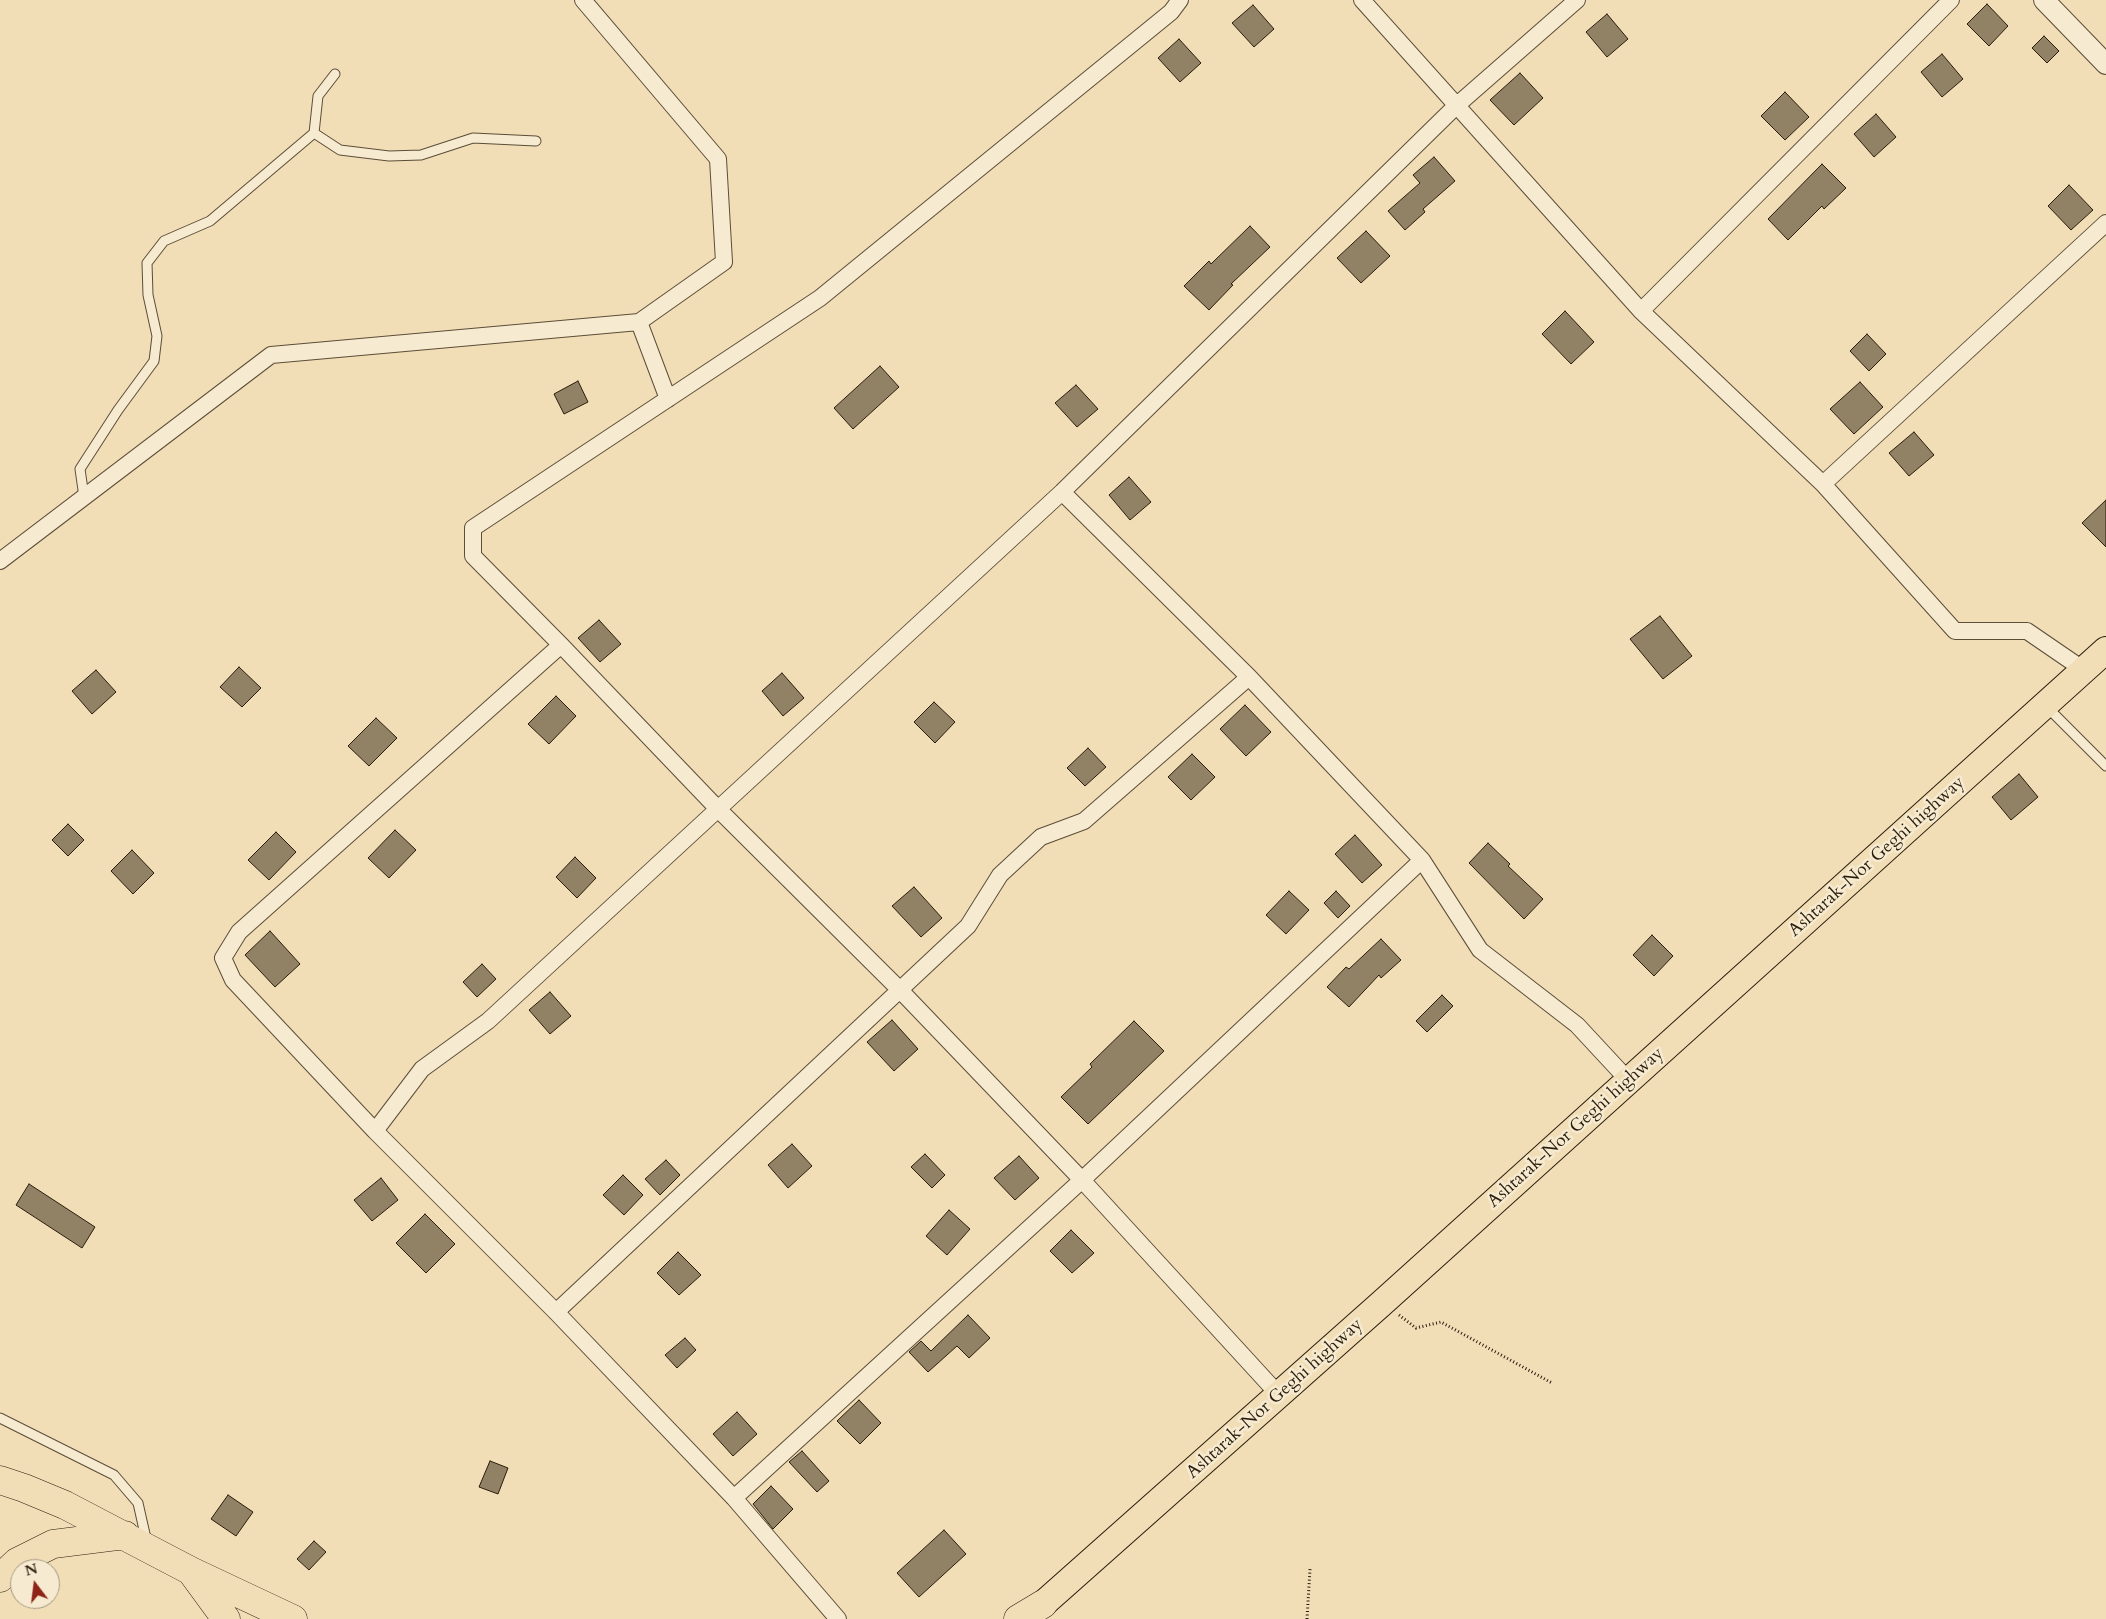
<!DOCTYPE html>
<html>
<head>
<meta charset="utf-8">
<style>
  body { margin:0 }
  #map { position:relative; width:2106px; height:1619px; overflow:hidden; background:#f1deb7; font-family:Cardo,serif }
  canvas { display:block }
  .north { position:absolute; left:10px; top:1559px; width:50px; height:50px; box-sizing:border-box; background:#f6ead0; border:1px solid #a49882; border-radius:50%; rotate:345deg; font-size:14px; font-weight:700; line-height:20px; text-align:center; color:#2a1d0c }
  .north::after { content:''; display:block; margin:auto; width:18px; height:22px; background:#8f2418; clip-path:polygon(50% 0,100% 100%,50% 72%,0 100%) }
</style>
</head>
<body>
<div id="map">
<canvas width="2106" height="1619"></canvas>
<div class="north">N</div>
</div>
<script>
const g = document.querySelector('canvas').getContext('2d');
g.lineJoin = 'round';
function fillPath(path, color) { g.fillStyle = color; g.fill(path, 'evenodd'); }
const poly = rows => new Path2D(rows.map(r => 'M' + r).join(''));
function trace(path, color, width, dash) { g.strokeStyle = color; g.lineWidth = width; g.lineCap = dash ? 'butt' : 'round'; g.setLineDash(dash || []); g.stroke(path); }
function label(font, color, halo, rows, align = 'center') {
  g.font = font + ' Cardo,serif'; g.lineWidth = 5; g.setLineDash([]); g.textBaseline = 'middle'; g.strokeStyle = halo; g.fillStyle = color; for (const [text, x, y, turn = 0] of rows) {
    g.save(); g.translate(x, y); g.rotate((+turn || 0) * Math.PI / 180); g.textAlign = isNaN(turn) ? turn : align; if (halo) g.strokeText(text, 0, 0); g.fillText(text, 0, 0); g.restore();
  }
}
const building = poly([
  [1987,4,2008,26,1989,46,1967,24,1987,4],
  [1253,5,1274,29,1254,47,1232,23,1253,5],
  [1607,14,1628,39,1607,57,1586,32,1607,14],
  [2044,36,2059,51,2047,63,2032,48,2044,36],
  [1179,39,1201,63,1180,82,1158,58,1179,39],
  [1942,54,1963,79,1942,97,1921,72,1942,54],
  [1520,73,1543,98,1514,125,1490,100,1520,73],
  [1785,92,1809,117,1785,140,1761,116,1785,92],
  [1876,114,1896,137,1874,157,1854,134,1876,114],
  [1434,157,1455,181,1423,209,1425,212,1405,230,1388,211,1420,183,1413,175,1434,157],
  [1822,164,1846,188,1824,209,1822,206,1788,240,1768,219,1822,164],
  [2069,185,2093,210,2071,230,2048,206,2069,185],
  [1250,226,1270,247,1231,284,1233,285,1209,310,1184,286,1209,261,1211,264,1250,226],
  [1366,231,1390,256,1361,283,1337,258,1366,231],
  [1565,311,1594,342,1571,364,1542,334,1565,311],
  [1867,334,1886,354,1869,371,1850,351,1867,334],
  [880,366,899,387,853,429,834,408,880,366],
  [578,381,588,402,564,414,554,394,578,381],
  [1860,382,1883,407,1854,434,1830,409,1860,382],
  [1076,385,1098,409,1077,427,1055,403,1076,385],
  [1914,432,1934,455,1909,476,1889,453,1914,432],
  [1129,477,1151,502,1130,520,1109,495,1129,477],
  [2106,500,2106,547,2082,523,2106,500],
  [1660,616,1692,656,1663,679,1630,639,1660,616],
  [599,620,621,644,600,662,578,638,599,620],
  [239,667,261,688,242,707,220,687,239,667],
  [96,670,116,692,92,714,72,691,96,670],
  [782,673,804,698,783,716,762,691,782,673],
  [556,696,576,716,549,744,528,724,556,696],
  [934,702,955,722,935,743,914,722,934,702],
  [1245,705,1271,732,1246,756,1220,729,1245,705],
  [376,718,397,738,369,766,348,746,376,718],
  [1088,748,1106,767,1085,786,1067,768,1088,748],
  [1192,754,1215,777,1191,800,1168,777,1192,754],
  [2019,774,2038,797,2011,820,1992,797,2019,774],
  [68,824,84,840,68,856,52,840,68,824],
  [395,830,416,850,389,878,368,858,395,830],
  [276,832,296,852,269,880,248,860,276,832],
  [1355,835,1382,865,1362,883,1335,854,1355,835],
  [1488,843,1510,864,1508,866,1543,899,1524,919,1469,863,1488,843],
  [132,850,154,873,133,894,111,871,132,850],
  [575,857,596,878,577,898,556,877,575,857],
  [914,887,942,918,921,937,892,906,914,887],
  [1289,891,1309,910,1286,934,1266,915,1289,891],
  [1336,891,1350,906,1338,918,1324,903,1336,891],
  [270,931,300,964,275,987,245,955,270,931],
  [1652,935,1673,956,1654,976,1633,955,1652,935],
  [1381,939,1401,960,1381,978,1379,975,1349,1007,1327,987,1346,967,1349,969,1381,939],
  [482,964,496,979,477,997,463,982,482,964],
  [550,992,571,1016,550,1034,529,1010,550,992],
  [1442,995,1453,1006,1427,1032,1416,1021,1442,995],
  [892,1020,918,1049,894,1071,867,1042,892,1020],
  [1134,1021,1164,1051,1088,1124,1061,1097,1092,1067,1090,1064,1134,1021],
  [792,1144,812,1166,788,1188,768,1165,792,1144],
  [925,1154,945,1175,932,1188,911,1167,925,1154],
  [1019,1156,1039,1178,1015,1200,994,1178,1019,1156],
  [666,1160,680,1175,660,1195,645,1179,666,1160],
  [623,1175,643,1195,624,1215,603,1195,623,1175],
  [381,1178,398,1200,372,1221,354,1200,381,1178],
  [29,1184,95,1227,82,1248,16,1205,29,1184],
  [949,1210,970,1229,947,1255,926,1236,949,1210],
  [425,1214,455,1244,426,1273,396,1243,425,1214],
  [1071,1230,1094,1253,1072,1273,1050,1251,1071,1230],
  [678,1252,701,1275,679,1295,657,1273,678,1252],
  [968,1315,990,1338,969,1358,957,1346,928,1372,909,1352,921,1341,931,1351,968,1315],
  [685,1338,696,1350,677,1368,665,1355,685,1338],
  [859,1400,881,1423,860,1444,837,1421,859,1400],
  [737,1412,757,1434,733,1456,713,1434,737,1412],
  [802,1451,829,1481,817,1492,789,1462,802,1451],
  [490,1461,508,1468,498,1494,479,1487,490,1461],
  [771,1486,793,1509,773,1529,753,1504,771,1486],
  [228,1495,253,1512,236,1536,211,1519,228,1495],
  [944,1530,966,1554,919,1597,897,1573,944,1530],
  [314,1541,326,1552,309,1570,297,1559,314,1541]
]);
fillPath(building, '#918165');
trace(building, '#2a1d0c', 1);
const service = poly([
  [314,133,340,150,389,156,421,155,473,138,536,141],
  [84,497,80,469,118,410,154,361,157,336,148,295,147,263,164,241,210,221,314,133,318,96,335,74],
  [2047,707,2106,766],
  [0,1418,114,1475,138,1503,147,1543]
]);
const minor = poly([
  [1180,0,1171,12,820,298,473,528,473,556,561,645,718,809,899,989,1082,1180,1279,1395],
  [1362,0,1641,311,1823,484,1955,631,2027,631,2084,670],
  [1641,311,1951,0],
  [639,322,668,399],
  [1823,484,2106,223],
  [1062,492,1249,677,1422,860,1480,950,1577,1025,1629,1081],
  [0,561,271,355,639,322,724,262,718,159,583,0],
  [561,645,239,932,223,958,233,980,375,1131,556,1312,734,1498,838,1619],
  [375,1131,422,1069,488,1021,1062,492,1456,106,1577,0],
  [556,1312,968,926,1000,875,1041,837,1084,821,1249,677],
  [734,1498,1082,1180,1422,860]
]);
const tertiary = poly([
  [2044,0,2106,64]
]);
const primary = poly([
  [1043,1604,1382,1303,2106,650]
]);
const trunk = poly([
  [0,1480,24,1488,65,1505,191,1571,293,1619],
  [193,1574,226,1619],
  [0,1578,17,1562,53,1544,125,1535],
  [1018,1619,1043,1604]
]);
trace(service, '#5c4d37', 11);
trace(minor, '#5c4d37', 18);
trace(tertiary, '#5c4d37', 22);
trace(primary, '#2a1d0c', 28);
trace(trunk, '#2a1d0c', 29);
trace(poly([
  [1399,1315,1416,1328,1441,1322,1552,1383],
  [1307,1619,1310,1569]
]), '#2a1d0c', 3, [1, 2.5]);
trace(service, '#f6ead0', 9);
trace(minor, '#f6ead0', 16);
trace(tertiary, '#f6ead0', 20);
trace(primary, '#f1deb7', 26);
trace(trunk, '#f1deb7', 28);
label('18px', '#2a1d0c', '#f6ead0', [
  ["Ashtarak-Nor Geghi highway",1877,857,-42],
  ["Ashtarak-Nor Geghi highway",1576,1128,-42],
  ["Ashtarak-Nor Geghi highway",1275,1399,-42]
]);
</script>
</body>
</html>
